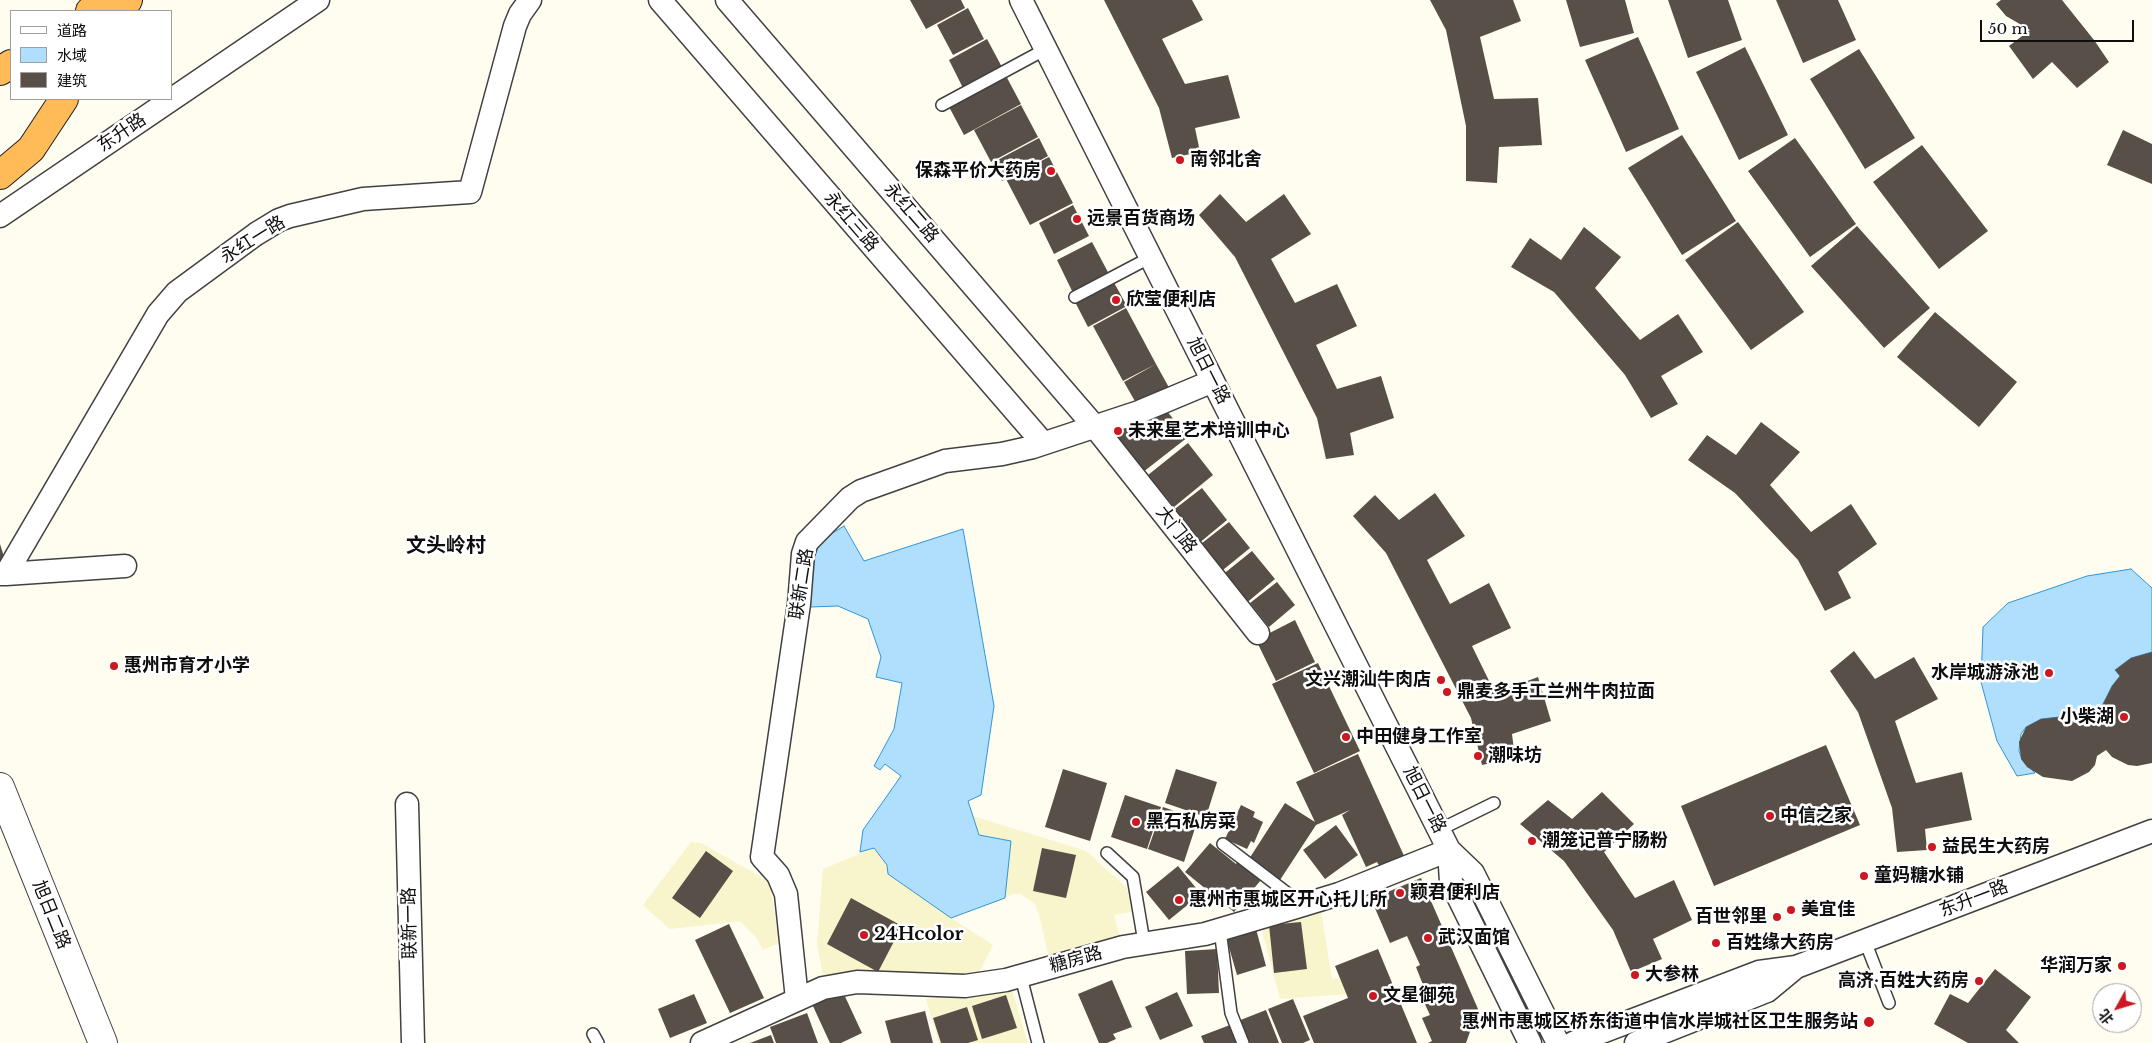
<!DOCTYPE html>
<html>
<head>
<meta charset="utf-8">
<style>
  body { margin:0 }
  #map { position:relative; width:2152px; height:1043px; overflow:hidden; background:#fffcf0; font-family:"Libre Baskerville","Noto Sans SC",serif }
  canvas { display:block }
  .legend { position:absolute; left:10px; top:10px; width:162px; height:90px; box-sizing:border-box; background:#fff; border:1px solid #9f9f9f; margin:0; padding:6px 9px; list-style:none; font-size:15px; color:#0e0e0e }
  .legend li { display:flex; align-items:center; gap:10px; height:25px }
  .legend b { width:25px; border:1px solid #9f9f9f }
  .north { position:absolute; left:2092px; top:983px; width:50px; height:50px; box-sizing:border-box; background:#fff; border:1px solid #9f9f9f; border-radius:50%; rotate:231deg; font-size:14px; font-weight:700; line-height:20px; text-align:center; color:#0e0e0e }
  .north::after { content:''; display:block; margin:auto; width:18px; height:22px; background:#cc1821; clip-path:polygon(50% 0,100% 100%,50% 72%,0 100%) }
  .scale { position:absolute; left:1980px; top:20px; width:154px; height:22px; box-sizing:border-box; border:2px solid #0e0e0e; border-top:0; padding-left:6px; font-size:15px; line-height:18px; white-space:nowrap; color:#0e0e0e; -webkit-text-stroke:4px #fff; paint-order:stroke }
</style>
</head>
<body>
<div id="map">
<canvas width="2152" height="1043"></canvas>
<ul class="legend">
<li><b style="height:6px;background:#fff"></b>道路</li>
<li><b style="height:14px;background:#afdffc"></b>水域</li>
<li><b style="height:14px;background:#584f49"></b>建筑</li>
</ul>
<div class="north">北</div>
<div class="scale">50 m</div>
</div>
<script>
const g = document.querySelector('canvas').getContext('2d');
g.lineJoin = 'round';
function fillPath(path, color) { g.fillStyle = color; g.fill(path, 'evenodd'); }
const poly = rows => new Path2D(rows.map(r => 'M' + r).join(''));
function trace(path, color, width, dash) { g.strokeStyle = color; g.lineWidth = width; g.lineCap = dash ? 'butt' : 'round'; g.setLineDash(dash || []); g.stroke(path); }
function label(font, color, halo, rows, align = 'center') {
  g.font = font + ' "Libre Baskerville","Noto Sans SC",serif'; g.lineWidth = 5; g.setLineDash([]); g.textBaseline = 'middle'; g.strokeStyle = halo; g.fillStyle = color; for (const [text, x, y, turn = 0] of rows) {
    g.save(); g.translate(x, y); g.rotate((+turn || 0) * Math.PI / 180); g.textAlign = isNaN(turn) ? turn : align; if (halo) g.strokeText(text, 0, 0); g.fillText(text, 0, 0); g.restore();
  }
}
fillPath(poly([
  [973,816,1086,851,1127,888,1132,912,1114,915,1120,937,1049,957,1039,915,1035,904,1021,894,1013,894,1005,898,1011,841,979,835],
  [691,842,701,843,770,882,779,943,763,950,756,937,740,921,670,929,643,905],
  [874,848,887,865,888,874,951,918,993,945,977,976,853,972,823,975,817,945,823,869],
  [1321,911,1332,980,1340,977,1347,994,1280,999,1260,923],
  [1012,990,1028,1043,939,1043,926,999]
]), '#f8f4cc');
const water = poly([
  [844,526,864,561,963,529,994,706,981,795,968,801,979,835,1011,841,1005,898,951,918,888,874,887,865,874,848,860,852,863,830,901,776,885,764,880,770,874,766,894,729,902,683,876,677,881,657,868,619,838,606,810,607,810,573,816,543,844,526],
  [2131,569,2152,588,2152,652,2131,658,2115,670,2120,676,2112,686,2097,716,2080,725,2067,718,2059,717,2041,719,2026,727,2021,734,2019,751,2022,759,2035,773,2017,776,1997,741,1981,682,1983,627,2008,603,2087,576,2131,569]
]);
fillPath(water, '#afdffc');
trace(water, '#2e96da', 1);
fillPath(poly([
  [910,0,961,0,965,8,926,29],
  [1104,0,1192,0,1203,20,1162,39,1185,84,1228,75,1240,118,1195,128,1200,152,1172,158,1159,108],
  [1430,0,1513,0,1521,21,1480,37,1494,99,1538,98,1542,145,1499,147,1497,183,1466,181,1466,126,1446,30],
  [1566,0,1625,0,1634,33,1580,47],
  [1668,0,1728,0,1742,40,1688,58],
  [1776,0,1838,0,1856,40,1803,63],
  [2001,0,2062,0,2094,40,2109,62,2077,88,2052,62,2033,79,2009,46,2030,30,2006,16,1996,4],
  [968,8,984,39,953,55,937,25],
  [1638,37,1679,129,1626,152,1585,60],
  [987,39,1003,69,964,90,949,60],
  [1745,47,1788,135,1739,160,1696,72],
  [1859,49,1915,138,1865,169,1810,79],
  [1005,74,1021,104,964,135,948,105],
  [1021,105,1038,137,991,162,974,130],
  [2123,130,2152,144,2152,184,2107,165],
  [1682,135,1736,221,1682,255,1628,168],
  [1039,138,1048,156,1012,176,1049,157,1073,203,1030,225,1006,179,1002,181,992,163],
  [1795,138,1856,224,1810,257,1748,171],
  [1922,145,1988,231,1939,269,1873,182],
  [1220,194,1246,222,1284,194,1311,234,1271,259,1295,303,1337,284,1357,326,1316,345,1337,389,1381,376,1394,418,1350,433,1354,455,1326,459,1317,418,1235,257,1199,215],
  [1073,205,1089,236,1054,254,1039,223],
  [1738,222,1804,312,1751,350,1685,260],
  [1857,226,1930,308,1884,348,1811,266],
  [1584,227,1621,257,1595,288,1640,340,1678,314,1703,352,1661,376,1678,404,1651,418,1625,375,1554,292,1511,267,1530,238,1561,260],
  [1092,242,1110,276,1074,295,1057,260],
  [1112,279,1127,306,1088,327,1074,300],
  [1126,308,1156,364,1123,381,1093,326],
  [1935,312,2017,382,1979,427,1897,357],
  [1156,364,1172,393,1140,410,1124,382],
  [1162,405,1188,437,1138,476,1105,434,1123,419,1131,429],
  [1761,422,1800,452,1770,485,1811,532,1851,504,1877,544,1838,572,1851,598,1825,611,1798,560,1735,493,1688,460,1707,435,1736,455],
  [1188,443,1213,475,1174,507,1148,475],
  [1202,488,1227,520,1198,544,1167,515],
  [1435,493,1465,536,1427,560,1450,604,1489,583,1511,628,1472,646,1495,693,1538,677,1551,721,1512,734,1515,758,1482,765,1471,718,1386,553,1353,516,1375,495,1399,520],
  [1229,522,1250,548,1218,574,1197,547],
  [0,544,6,563,0,565],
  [1252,551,1275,579,1244,605,1221,576],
  [1277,582,1295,605,1269,627,1250,603],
  [1295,620,1315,662,1276,681,1256,640],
  [1854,651,1875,679,1914,657,1938,699,1895,721,1916,783,1962,772,1972,820,1925,829,1927,850,1897,852,1892,808,1858,712,1830,671],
  [2152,652,2152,763,2137,766,2128,765,2112,757,2106,750,2097,756,2095,765,2089,772,2072,781,2043,777,2027,767,2021,759,2019,742,2026,727,2041,719,2059,717,2067,718,2080,725,2097,716,2112,686,2120,676,2115,670,2131,658],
  [1318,663,1360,751,1314,773,1272,684],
  [1826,745,1860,825,1714,886,1681,806],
  [1358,754,1405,858,1381,869,1377,862,1366,867,1342,815,1350,810,1316,825,1280,880,1249,859,1285,803,1315,822,1296,782],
  [1063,769,1107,783,1090,841,1045,827],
  [1176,769,1217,782,1206,817,1165,803],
  [1602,792,1634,824,1604,852,1635,898,1674,880,1692,920,1653,939,1662,959,1631,972,1613,930,1564,861,1520,824,1548,800,1572,819],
  [1125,795,1161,807,1147,849,1111,837],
  [1241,805,1255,812,1253,817,1263,822,1254,843,1251,841,1247,849,1225,839],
  [1163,807,1198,819,1184,862,1148,849],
  [1336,825,1358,855,1325,879,1303,850],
  [1210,843,1236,864,1238,861,1261,880,1234,912,1185,872],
  [1042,848,1076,855,1066,898,1033,891],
  [706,851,733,871,700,918,672,898],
  [1178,866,1201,894,1169,920,1146,892],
  [1421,878,1478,1009,1466,1043,1428,1043,1432,1041,1422,1018,1430,1015,1422,998,1427,995,1416,967,1420,965,1407,936,1390,943,1371,899],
  [851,898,902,926,878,972,827,944],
  [1301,922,1307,969,1274,973,1269,925],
  [729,924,764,998,730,1013,695,940],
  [1256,929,1266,966,1237,975,1226,937],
  [1217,949,1219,993,1187,994,1185,951],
  [1378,949,1417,1043,1314,1043,1303,1016,1348,998,1335,966],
  [1995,969,2031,997,2006,1030,2019,1043,1968,1043,1934,1024,1950,994,1968,1003],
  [1112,980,1132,1027,1113,1034,1116,1039,1107,1043,1099,1043,1078,994],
  [842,990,862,1033,841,1043,830,1043,812,1004],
  [1177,992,1193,1026,1160,1040,1145,1007],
  [694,994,707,1023,670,1038,658,1009],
  [1006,995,1017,1028,982,1039,972,1006],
  [1293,999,1310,1040,1303,1043,1282,1043,1268,1009],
  [967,1007,978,1040,968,1043,941,1043,933,1018],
  [1266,1010,1279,1043,1247,1043,1238,1021],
  [925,1011,933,1043,891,1043,885,1021],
  [807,1013,818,1043,776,1043,770,1027],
  [1230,1025,1237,1043,1204,1043,1201,1036],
  [771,1035,774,1043,750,1043]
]), '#584f49');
const service = poly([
  [942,105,1046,49],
  [1075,297,1151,257],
  [1439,830,1494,803],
  [1223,844,1303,905],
  [1107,853,1133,877,1144,942],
  [1220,930,1231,1013,1243,1043],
  [1865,941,1889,1003],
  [1021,977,1038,1043],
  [593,1034,598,1043]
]);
const minor = poly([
  [660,0,1043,443],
  [727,0,1095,427,1258,633],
  [1021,0,1449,850,1473,873,1558,1043],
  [0,216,318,0],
  [0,574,6,574,158,314,177,292,256,234,279,220,290,216,363,199,470,192,515,26,520,14,530,0],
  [6,574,125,566],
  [407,804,413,1043],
  [1449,850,1451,882,1530,1043],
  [797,999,786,894,778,875,762,857,799,604,803,554,807,542,850,498,861,491,945,461,1002,454,1033,447,1139,412,1213,381],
  [702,1043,823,988,857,982,965,986,1006,980,1123,947,1205,934,1293,908,1339,894,1449,850],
  [1573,1043,1759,972,1796,967,2152,831],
  [1636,1043,1767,991,1796,967]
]);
const tertiary = poly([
  [0,787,103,1043]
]);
const trunk = poly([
  [90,11,106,0],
  [121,11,128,0],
  [0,71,11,64],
  [0,175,31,149,64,99]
]);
trace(service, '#414141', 14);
trace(minor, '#414141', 25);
trace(tertiary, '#414141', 30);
trace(trunk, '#1f1f1f', 30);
trace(service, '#fff', 11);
trace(minor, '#fff', 22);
trace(tertiary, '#fff', 28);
trace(trunk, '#ffbb57', 28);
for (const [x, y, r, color] of [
  [1180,160,5,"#cc1821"],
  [1051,171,5,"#cc1821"],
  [1077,219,5,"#cc1821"],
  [1116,300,5,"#cc1821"],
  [1118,431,5,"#cc1821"],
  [114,666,5,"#cc1821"],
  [2049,673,5,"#cc1821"],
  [1441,680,5,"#cc1821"],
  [1447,692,5,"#cc1821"],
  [2124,717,5,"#cc1821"],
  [1346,737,5,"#cc1821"],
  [1478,756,5,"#cc1821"],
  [1770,816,5,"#cc1821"],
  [1136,822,5,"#cc1821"],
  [1532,841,5,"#cc1821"],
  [1932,847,5,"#cc1821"],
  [1864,876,5,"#cc1821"],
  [1400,893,5,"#cc1821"],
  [1179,900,5,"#cc1821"],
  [1791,910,5,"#cc1821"],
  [1777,917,5,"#cc1821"],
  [864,935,5,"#cc1821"],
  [1428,938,5,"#cc1821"],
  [1716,943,5,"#cc1821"],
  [2122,966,5,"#cc1821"],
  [1635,975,5,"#cc1821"],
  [1979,981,5,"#cc1821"],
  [1373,996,5,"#cc1821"],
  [1869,1022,6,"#cc1821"]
]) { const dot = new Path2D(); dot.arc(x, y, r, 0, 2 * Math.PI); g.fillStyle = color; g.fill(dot); trace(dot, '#fff', 2); }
label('18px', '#0e0e0e', '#fff', [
  ["东升路",122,133,-34],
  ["永红二路",911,213,49],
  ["永红三路",851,222,49],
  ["永红一路",253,240,-32],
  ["旭日一路",1208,371,63],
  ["大门路",1176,530,52],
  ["联新二路",802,584,-81],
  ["旭日一路",1424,800,63],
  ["东升一路",1974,899,-21],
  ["旭日二路",51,915,68],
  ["联新一路",410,923,-91],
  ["糖房路",1076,960,-16]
]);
label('bold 18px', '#0e0e0e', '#fff', [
  ["南邻北舍",1190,160],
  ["保森平价大药房",1041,171,"right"],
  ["远景百货商场",1087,219],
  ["欣莹便利店",1126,300],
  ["未来星艺术培训中心",1128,431],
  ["惠州市育才小学",124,666],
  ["水岸城游泳池",2039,673,"right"],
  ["文兴潮汕牛肉店",1431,680,"right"],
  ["鼎麦多手工兰州牛肉拉面",1457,692],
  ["小柴湖",2114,717,"right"],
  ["中田健身工作室",1356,737],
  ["潮味坊",1488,756],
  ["中信之家",1780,816],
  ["黑石私房菜",1146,822],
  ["潮笼记普宁肠粉",1542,841],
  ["益民生大药房",1942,847],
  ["童妈糖水铺",1874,876],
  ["颖君便利店",1410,893],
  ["惠州市惠城区开心托儿所",1189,900],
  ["美宜佳",1801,910],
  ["百世邻里",1767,917,"right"],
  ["24Hcolor",874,935],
  ["武汉面馆",1438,938],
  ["百姓缘大药房",1726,943],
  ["华润万家",2112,966,"right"],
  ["大参林",1645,975],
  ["高济·百姓大药房",1969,981,"right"],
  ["文星御苑",1383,996],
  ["惠州市惠城区桥东街道中信水岸城社区卫生服务站",1858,1022,"right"]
], 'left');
label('bold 20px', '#0e0e0e', '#fff', [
  ["文头岭村",446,546]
]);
</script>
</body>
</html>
